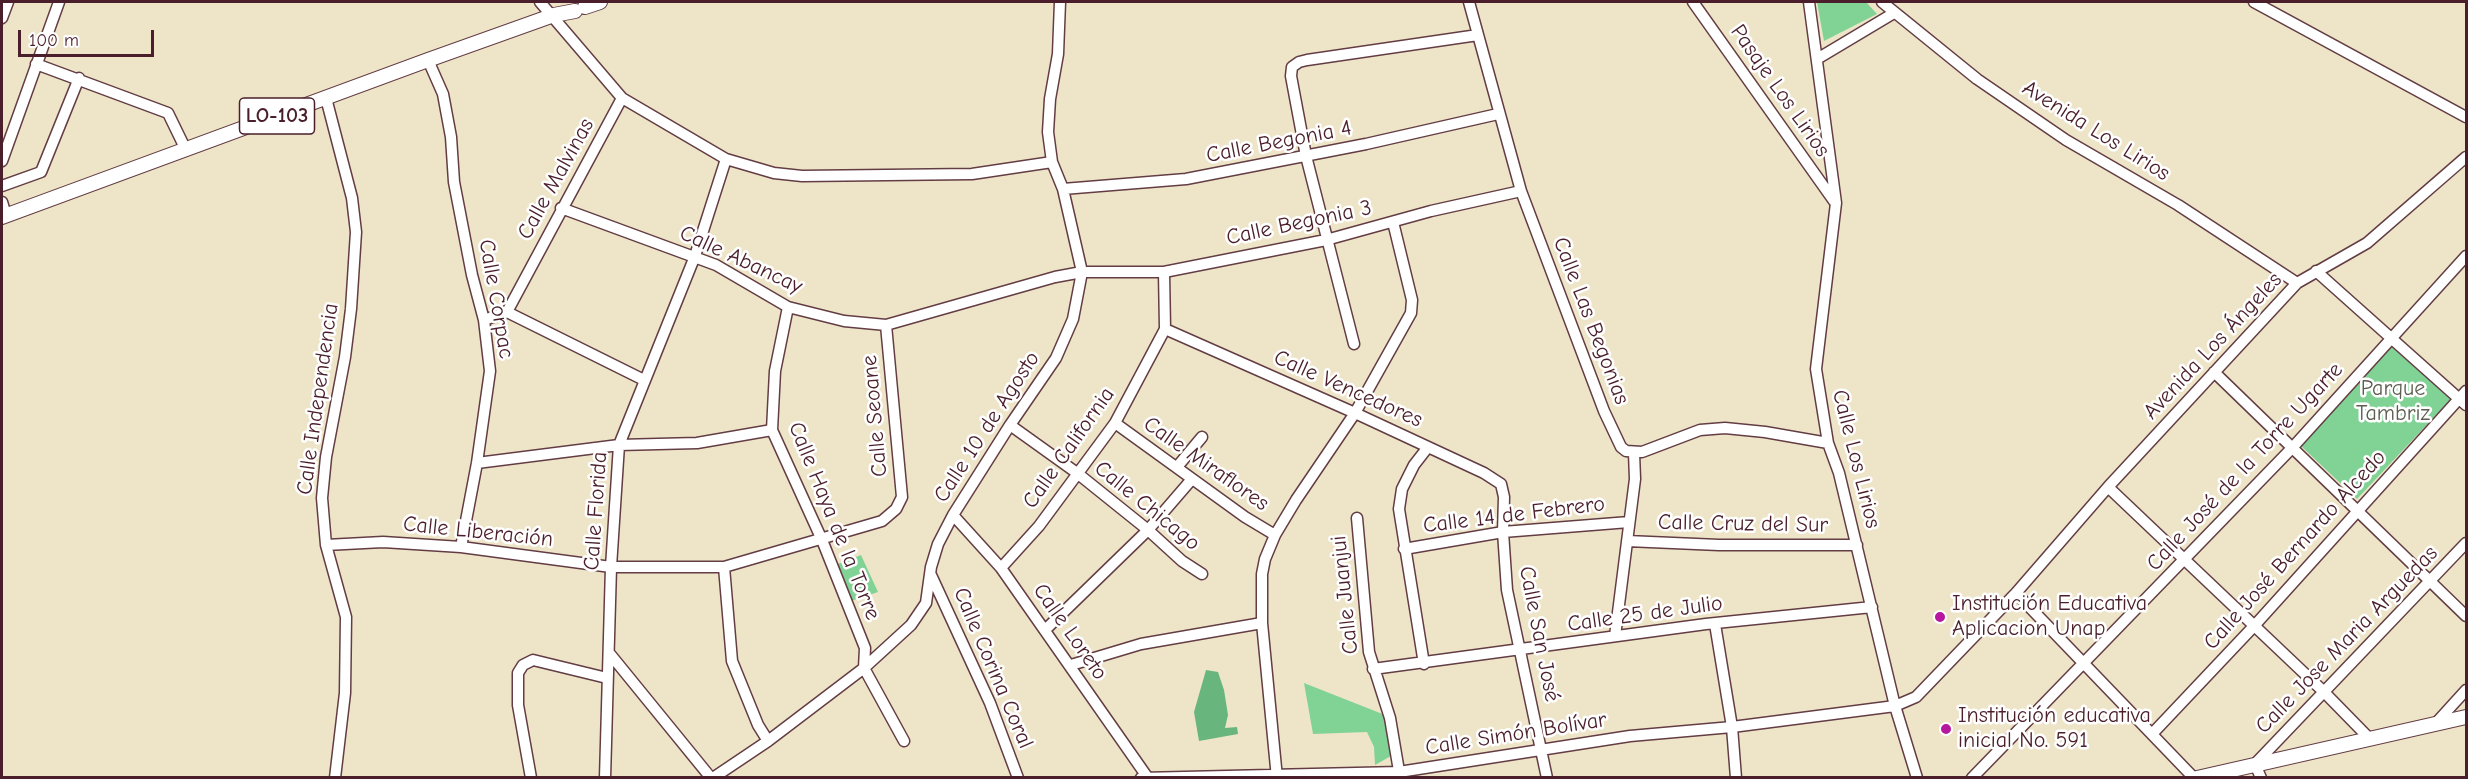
<!DOCTYPE html>
<html>
<head>
<meta charset="utf-8">
<style>
  body { margin:0 }
  #map { position:relative; width:2468px; height:779px; overflow:hidden; background:#eee5c9; font-family:"Comic Neue",sans-serif }
  canvas { display:block }
  .frame { position:absolute; inset:0; border:3px solid #4a1f2b; pointer-events:none }
  .scale { position:absolute; left:18px; top:30px; width:136px; height:27px; box-sizing:border-box; border:3px solid #4a1f2b; border-top:0; padding-left:8px; font-size:18px; line-height:21px; white-space:nowrap; color:#4a1f2b; -webkit-text-stroke:4px #fff; paint-order:stroke }
</style>
</head>
<body>
<div id="map">
<canvas width="2468" height="779"></canvas>
<div class="frame"></div>
<div class="scale">100 m</div>
</div>
<script>
const g = document.querySelector('canvas').getContext('2d');
g.lineJoin = 'round';
function fillPath(path, color) { g.fillStyle = color; g.fill(path, 'evenodd'); }
const poly = rows => new Path2D(rows.map(r => 'M' + r).join(''));
function trace(path, color, width, dash) { g.strokeStyle = color; g.lineWidth = width; g.lineCap = dash ? 'butt' : 'round'; g.setLineDash(dash || []); g.stroke(path); }
function label(font, color, halo, rows, align = 'center') {
  g.font = font + ' "Comic Neue",sans-serif'; g.lineWidth = 5; g.setLineDash([]); g.textBaseline = 'middle'; g.strokeStyle = halo; g.fillStyle = color; for (const [text, x, y, turn = 0] of rows) {
    g.save(); g.translate(x, y); g.rotate((+turn || 0) * Math.PI / 180); g.textAlign = isNaN(turn) ? turn : align; if (halo) g.strokeText(text, 0, 0); g.fillText(text, 0, 0); g.restore();
  }
}
fillPath(poly([
  [1817,2,1866,2,1877,14,1824,41],
  [2391,346,2451,399,2357,499,2300,445],
  [861,555,878,592,851,601,835,565],
  [1304,683,1385,715,1391,756,1375,765,1374,747,1367,732,1313,734]
]), '#80d395');
fillPath(poly([
  [1206,670,1218,672,1224,690,1228,715,1225,728,1237,727,1238,734,1199,741,1194,712]
]), '#68b57e');
const minor = poly([
  [540,2,622,98,726,159,774,173,802,176,972,174,1052,162],
  [1469,2,1521,191,1604,411,1621,447,1626,451,1642,452,1700,430,1725,428,1765,432,1828,443],
  [1693,2,1834,201],
  [1809,2,1836,203,1816,369,1828,443,1839,473,1895,706,1917,778],
  [1882,2,1977,79,2066,140,2178,205,2297,283],
  [2254,2,2466,117],
  [2,18,8,2],
  [1817,59,1894,13],
  [428,60,443,94,451,137,454,182,472,275,484,320,490,371,477,463,461,547],
  [36,64,168,113,186,150],
  [326,98,352,198,356,232,351,309,345,357,326,457,322,498,326,545,346,617,345,693,335,778],
  [2,161,59,2],
  [2,186,41,172,79,78],
  [1063,189,1186,179,1366,144,1498,114],
  [2,202,6,215],
  [561,208,716,265,788,307,844,321,886,325,1055,277,1082,272,1164,272,1326,240,1431,211,1521,191],
  [2316,271,2466,405],
  [788,307,775,371,772,430,822,540,865,648,864,668,904,741],
  [507,312,622,98],
  [484,320,507,312,644,380],
  [1165,329,1355,413,1484,473,1501,484,1504,497,1503,532,1507,590,1547,778],
  [1354,344,1306,156,1291,76,1292,67,1299,62,1307,60,1478,35],
  [2214,372,2466,616],
  [1115,423,1245,517,1275,535],
  [1010,425,1077,473,1148,530,1182,561,1202,574],
  [477,463,619,445,697,443,772,430],
  [1177,467,1202,437],
  [2108,487,2323,691,2369,738],
  [953,515,1001,568,1148,778],
  [1357,518,1369,652,1390,718,1400,777],
  [1627,541,1719,545,1857,545],
  [326,545,383,542,461,547,611,567,724,567,882,521,896,509,902,497,886,325],
  [1404,549,1503,532,1629,522],
  [724,567,732,661,758,725,768,741],
  [1001,568,1039,526,1115,423,1165,329,1164,272],
  [931,575,990,703,1018,778],
  [2016,593,2194,778],
  [1715,624,1732,727,1736,778],
  [1045,630,1148,530,1192,479],
  [1615,636,1635,479,1634,453],
  [610,654,711,778],
  [1424,664,1399,509,1402,489,1414,465,1428,447],
  [1071,665,1141,644,1262,623],
  [1373,669,1706,624,1872,607],
  [2436,723,2466,690],
  [2152,734,2255,625,2466,391],
  [531,778,518,705,518,673,523,665,533,660,607,678],
  [605,778,611,567,619,445,695,256,726,159],
  [713,778,768,741,864,668,911,625,926,603,931,567,938,544,953,515,1010,425,1056,358,1073,319,1082,272,1063,189,1052,162,1048,132,1050,99,1058,54,1060,2],
  [1141,778,1399,772,1630,736,1732,727,1895,706,1916,697,2016,593,2108,487,2297,283,2367,243,2466,157],
  [1277,778,1262,623,1262,574,1265,559,1275,535,1296,500,1355,413,1411,313,1412,300,1393,222],
  [1972,778,2293,447,2466,256],
  [2261,778,2255,764,2466,543]
]);
const major = poly([
  [585,7,600,2],
  [2,217,428,60,554,15,575,11],
  [2197,778,2466,717]
]);
trace(minor, '#633d43', 13);
trace(major, '#633d43', 16);
trace(minor, '#fff', 10);
trace(major, '#fff', 14);
for (const [x, y, r, color] of [
  [1940,617,6,"#b5179e"],
  [1946,729,6,"#b5179e"]
]) { const dot = new Path2D(); dot.arc(x, y, r, 0, 2 * Math.PI); g.fillStyle = color; g.fill(dot); trace(dot, '#fff', 2); }
for (const [x, y, w] of [
  [277,116,75]
]) { const box = new Path2D(); box.roundRect(x - w / 2, y - 18, w, 36, 4.5); g.fillStyle = '#fff'; g.fill(box); trace(box, '#4a1f2b', 1.5); }
label('bold 21px', '#4a1f2b', null, [
  ["LO-103",277,116]
]);
label('22px', '#4a1f2b', '#fff', [
  ["Pasaje Los Lirios",1780,91,55],
  ["Avenida Los Lirios",2096,131,32],
  ["Calle Begonia 4",1279,142,-11],
  ["Calle Malvinas",556,179,-61],
  ["Calle Begonia 3",1299,223,-12],
  ["Calle Abancay",741,260,25],
  ["Calle Corpac",496,299,80],
  ["Calle Las Begonias",1591,321,69],
  ["Avenida Los Ángeles",2213,346,-47],
  ["Calle Vencedores",1348,389,24],
  ["Calle Independencia",318,399,-82],
  ["Calle Seoane",875,416,-95],
  ["Calle 10 de Agosto",987,427,-57],
  ["Calle California",1069,448,-55],
  ["Calle Los Lirios",1856,459,76],
  ["Calle Miraflores",1206,464,35],
  ["Calle José de la Torre Ugarte",2245,467,-47],
  ["Calle Chicago",1147,506,39],
  ["Calle Florida",596,511,-86],
  ["Calle 14 de Febrero",1514,515,-7],
  ["Calle Haya de la Torre",834,521,68],
  ["Calle Cruz del Sur",1743,524,1],
  ["Calle Liberación",478,532,6],
  ["Calle José Bernardo Alcedo",2295,550,-48],
  ["Calle Juanjui",1345,595,-96],
  ["Calle 25 de Julio",1645,614,-8],
  ["Calle Loreto",1070,632,55],
  ["Calle San José",1539,634,79],
  ["Calle Jose Maria Arguedas",2347,640,-46],
  ["Calle Corina Coral",993,668,67],
  ["Calle Simón Bolívar",1516,734,-9]
]);
label('22px', '#5d5e50', '#fff', [
  ["Parque",2393,389],
  ["Tambriz",2393,414]
]);
label('22px', '#4a1f2b', '#fff', [
  ["Institución Educativa",1952,604],
  ["Aplicacion Unap",1952,629],
  ["Institución educativa",1958,716],
  ["inicial No. 591",1958,741]
], 'left');
</script>
</body>
</html>
